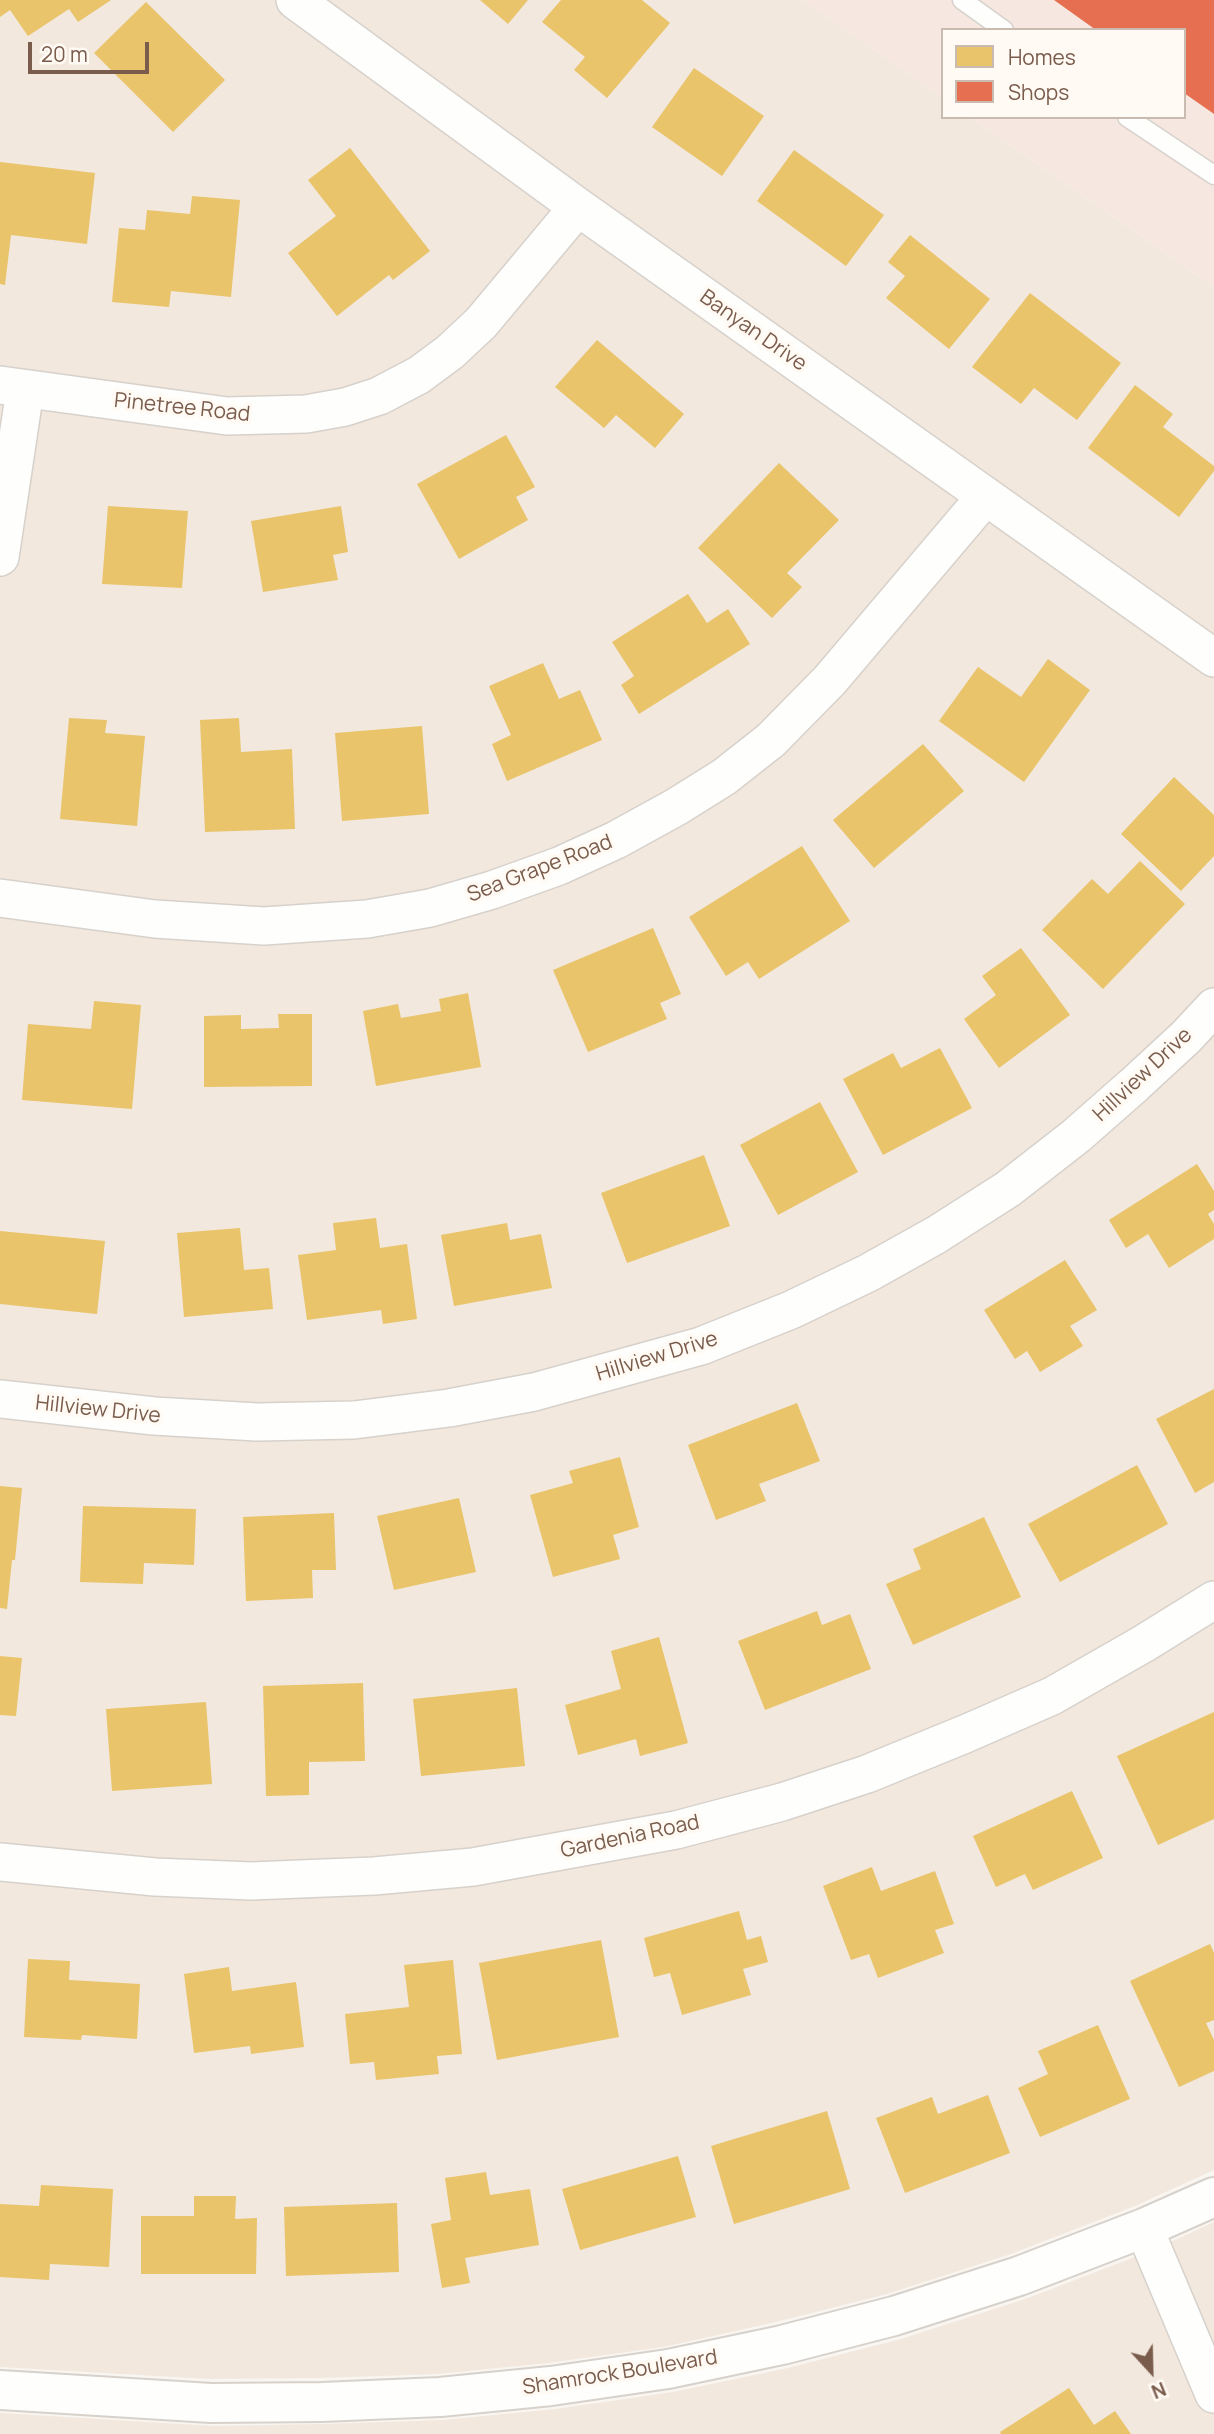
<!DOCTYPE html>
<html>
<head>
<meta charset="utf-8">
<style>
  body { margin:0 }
  #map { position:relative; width:1214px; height:2434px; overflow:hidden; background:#f9f5f0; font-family:Manrope,sans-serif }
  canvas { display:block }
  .legend { position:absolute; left:941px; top:28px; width:245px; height:91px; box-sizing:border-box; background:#fffaf3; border:2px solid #cabbb1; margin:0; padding:9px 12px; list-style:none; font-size:21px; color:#7a5c4d }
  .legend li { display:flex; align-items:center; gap:14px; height:35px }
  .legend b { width:35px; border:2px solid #cabbb1 }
  .north { position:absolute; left:1116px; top:2336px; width:70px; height:70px; -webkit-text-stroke:5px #fffaf3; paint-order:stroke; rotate:158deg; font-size:19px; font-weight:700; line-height:28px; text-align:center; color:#7a5c4d }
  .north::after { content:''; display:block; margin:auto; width:24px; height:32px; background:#7a5c4d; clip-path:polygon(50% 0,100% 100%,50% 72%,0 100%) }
  .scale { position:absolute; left:28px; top:42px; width:121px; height:32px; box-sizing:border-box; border:4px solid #7a5c4d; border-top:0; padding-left:9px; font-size:21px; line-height:24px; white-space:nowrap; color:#7a5c4d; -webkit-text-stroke:5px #fffaf3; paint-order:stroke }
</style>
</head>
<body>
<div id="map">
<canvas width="1214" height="2434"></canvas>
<ul class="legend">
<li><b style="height:19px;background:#e9c46a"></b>Homes</li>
<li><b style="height:19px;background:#e76f51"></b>Shops</li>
</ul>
<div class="north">N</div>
<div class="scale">20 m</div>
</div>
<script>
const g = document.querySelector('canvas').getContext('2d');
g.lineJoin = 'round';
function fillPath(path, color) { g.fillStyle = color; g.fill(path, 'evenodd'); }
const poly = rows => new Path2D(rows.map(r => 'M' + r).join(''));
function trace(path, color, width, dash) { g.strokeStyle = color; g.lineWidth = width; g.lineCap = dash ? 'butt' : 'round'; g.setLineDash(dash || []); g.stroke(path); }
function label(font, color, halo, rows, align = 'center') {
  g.font = font + ' Manrope,sans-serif'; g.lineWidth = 7; g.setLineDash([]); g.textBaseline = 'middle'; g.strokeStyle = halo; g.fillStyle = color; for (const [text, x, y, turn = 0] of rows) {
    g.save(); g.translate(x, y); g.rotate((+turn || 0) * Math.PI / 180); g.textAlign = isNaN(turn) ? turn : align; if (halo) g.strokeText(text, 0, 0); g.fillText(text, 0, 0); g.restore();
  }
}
fillPath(poly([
  [0,0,803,0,943,98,943,117,970,117,1214,287,1214,2170,1135,2206,1011,2254,887,2294,776,2322,663,2347,548,2363,437,2374,320,2378,210,2379,0,2367],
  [1214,2222,1214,2434,0,2434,0,2413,214,2426,324,2424,443,2420,556,2409,673,2392,788,2368,901,2339,1028,2298,1153,2250]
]), '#f2e8de');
fillPath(poly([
  [803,0,1214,0,1214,287,970,117,1184,117,1184,30,943,30,943,98]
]), '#f6e8e1');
fillPath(poly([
  [0,0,111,0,78,22,69,9,28,36,10,10,0,17],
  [480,0,528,0,508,24],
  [561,0,642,0,670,23,607,98,574,70,585,57,542,22],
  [146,2,225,80,173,132,94,53],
  [694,68,764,116,722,176,652,127],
  [350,148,430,251,393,280,389,275,337,316,288,253,336,216,308,180],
  [794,150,884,215,846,266,757,201],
  [0,162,95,173,87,244,11,235,5,285,0,284],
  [192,196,240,200,231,297,171,291,169,307,112,302,119,228,145,230,147,210,190,214],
  [910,235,990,299,949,349,886,298,905,276,888,262],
  [1030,293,1121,363,1077,420,1034,388,1021,404,972,367],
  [597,340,684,414,655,448,616,415,604,428,555,387],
  [1135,385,1173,414,1163,427,1214,466,1214,471,1179,517,1088,448],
  [506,435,535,487,516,497,528,520,459,559,417,484],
  [779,463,839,520,787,573,802,587,772,618,698,548],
  [108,506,188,511,182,588,102,584],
  [341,506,348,552,333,555,338,580,263,592,251,521],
  [688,594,707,623,728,609,750,644,639,714,621,685,634,676,612,642],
  [1048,659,1090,690,1024,782,939,721,978,667,1021,697],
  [543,663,559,699,580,690,602,740,507,781,492,744,511,735,489,686],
  [69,718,107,720,105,733,145,736,137,826,60,819],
  [239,718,241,752,292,749,295,829,205,832,200,720],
  [422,726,429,814,342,821,335,733],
  [923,744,964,791,874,868,833,820],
  [1174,777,1214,815,1214,856,1181,891,1121,834],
  [802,846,850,921,759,979,748,962,726,976,689,917],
  [1140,861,1185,904,1103,989,1042,930,1092,879,1108,894],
  [653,928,681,994,660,1003,667,1019,588,1052,553,970],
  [1021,948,1070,1015,999,1068,964,1019,996,995,982,976],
  [468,993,481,1067,376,1086,363,1011,398,1004,401,1018,441,1011,439,999],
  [94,1001,141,1005,132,1109,22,1100,28,1024,91,1029],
  [278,1014,312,1014,312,1086,204,1087,204,1016,241,1015,241,1029,279,1028],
  [940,1048,972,1108,883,1155,843,1079,893,1053,901,1068],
  [820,1102,858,1172,778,1215,740,1145],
  [704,1155,730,1226,627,1263,601,1193],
  [1197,1164,1214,1191,1214,1210,1208,1214,1214,1224,1214,1239,1169,1268,1148,1234,1126,1248,1109,1220],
  [376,1218,380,1248,407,1244,417,1319,383,1324,381,1310,307,1320,298,1255,336,1250,333,1223],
  [507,1223,510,1240,541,1234,552,1288,454,1306,441,1235],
  [240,1228,244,1270,269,1268,273,1309,184,1317,177,1233],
  [0,1231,105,1241,97,1314,0,1304],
  [1065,1260,1097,1310,1070,1326,1083,1346,1040,1372,1027,1351,1015,1359,984,1310],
  [1214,1389,1214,1482,1195,1493,1156,1419],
  [797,1403,820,1461,759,1484,766,1501,716,1520,688,1445],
  [620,1457,639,1527,613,1535,620,1559,553,1577,530,1495,573,1483,569,1471],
  [1137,1465,1168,1524,1060,1582,1028,1524],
  [0,1486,22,1488,15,1560,12,1560,7,1609,0,1608],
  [459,1498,476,1572,394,1590,377,1516],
  [83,1506,196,1509,194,1565,144,1563,143,1584,80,1582],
  [334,1513,336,1570,312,1570,313,1598,246,1601,243,1517],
  [984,1517,1021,1597,913,1645,886,1584,921,1569,913,1549],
  [817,1611,822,1625,850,1614,871,1669,765,1710,738,1641],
  [659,1637,688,1743,640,1756,636,1739,578,1755,565,1705,621,1689,611,1651],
  [0,1656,22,1658,16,1716,0,1715],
  [363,1683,365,1761,309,1762,309,1795,266,1796,263,1686],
  [517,1688,525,1766,421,1776,413,1699],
  [206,1702,212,1784,112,1791,106,1709],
  [1214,1712,1214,1819,1158,1845,1117,1756],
  [1072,1791,1103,1858,1033,1890,1025,1874,996,1887,973,1836],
  [872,1867,881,1891,935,1871,954,1924,935,1930,944,1953,878,1978,869,1954,851,1960,823,1886],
  [739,1911,747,1940,761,1936,768,1962,743,1969,751,1995,682,2015,670,1973,654,1977,644,1938],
  [601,1940,619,2037,497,2060,479,1963],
  [1210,1944,1214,1953,1214,2020,1206,2023,1214,2040,1214,2071,1179,2087,1130,1981],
  [28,1959,70,1961,69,1980,140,1984,137,2039,82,2035,81,2040,24,2037],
  [453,1960,462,2054,437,2056,439,2074,376,2080,374,2062,350,2064,345,2014,409,2007,404,1965],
  [229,1967,232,1991,296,1982,304,2047,251,2054,250,2046,194,2053,184,1974],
  [1098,2025,1130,2099,1040,2137,1018,2088,1048,2074,1038,2051],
  [988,2095,1010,2153,905,2193,876,2118,932,2097,938,2114],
  [827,2111,850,2189,734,2224,711,2146],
  [678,2156,696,2217,580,2250,562,2189],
  [486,2172,490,2195,530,2189,539,2245,465,2258,470,2283,442,2288,431,2224,451,2220,445,2178],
  [41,2185,113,2189,109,2267,50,2264,49,2280,0,2277,0,2204,39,2206],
  [194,2196,236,2196,235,2219,257,2218,256,2274,141,2274,141,2216,194,2216],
  [397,2203,399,2272,286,2276,284,2207],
  [1069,2388,1094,2425,1115,2411,1131,2434,1001,2434,1000,2432]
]), '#e9c46a');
fillPath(poly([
  [1054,0,1214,0,1214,114,1184,93,1184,30,1096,30]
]), '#e76f51');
const service = poly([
  [962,0,1004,30],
  [1127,117,1214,175]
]);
const minor = poly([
  [295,0,578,207,1214,658],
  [0,385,227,416,306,414,345,407,379,396,419,375,450,352,481,323,578,207],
  [0,557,25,390],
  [0,898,155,919,264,926,367,919,430,908,492,890,559,866,616,840,676,807,724,777,771,740,830,680,986,496],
  [0,1399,154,1416,257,1422,354,1420,449,1408,534,1392,701,1346,791,1310,868,1273,936,1235,1008,1189,1076,1136,1134,1085,1186,1037,1214,1007],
  [0,1862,155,1877,251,1881,374,1876,473,1867,676,1830,782,1802,867,1774,965,1734,1052,1696,1143,1644,1214,1600],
  [1144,2228,1214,2394]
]);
const tertiary = poly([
  [0,2390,211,2403,322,2402,440,2397,551,2386,668,2369,782,2345,894,2316,1019,2276,1144,2228,1214,2197]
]);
trace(service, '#d7d1cb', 21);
trace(minor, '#d7d1cb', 40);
trace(tertiary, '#d7d1cb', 42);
trace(service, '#fefefd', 18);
trace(minor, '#fefefd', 37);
trace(tertiary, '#fefefd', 38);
label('21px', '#7a5c4d', '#fffaf3', [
  ["Banyan Drive",753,331,35],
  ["Pinetree Road",182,408,6],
  ["Sea Grape Road",540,869,-21],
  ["Hillview Drive",1143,1075,-43],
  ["Hillview Drive",657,1357,-17],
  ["Hillview Drive",98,1410,6],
  ["Gardenia Road",630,1837,-12],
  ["Shamrock Boulevard",620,2373,-9]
]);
</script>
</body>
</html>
